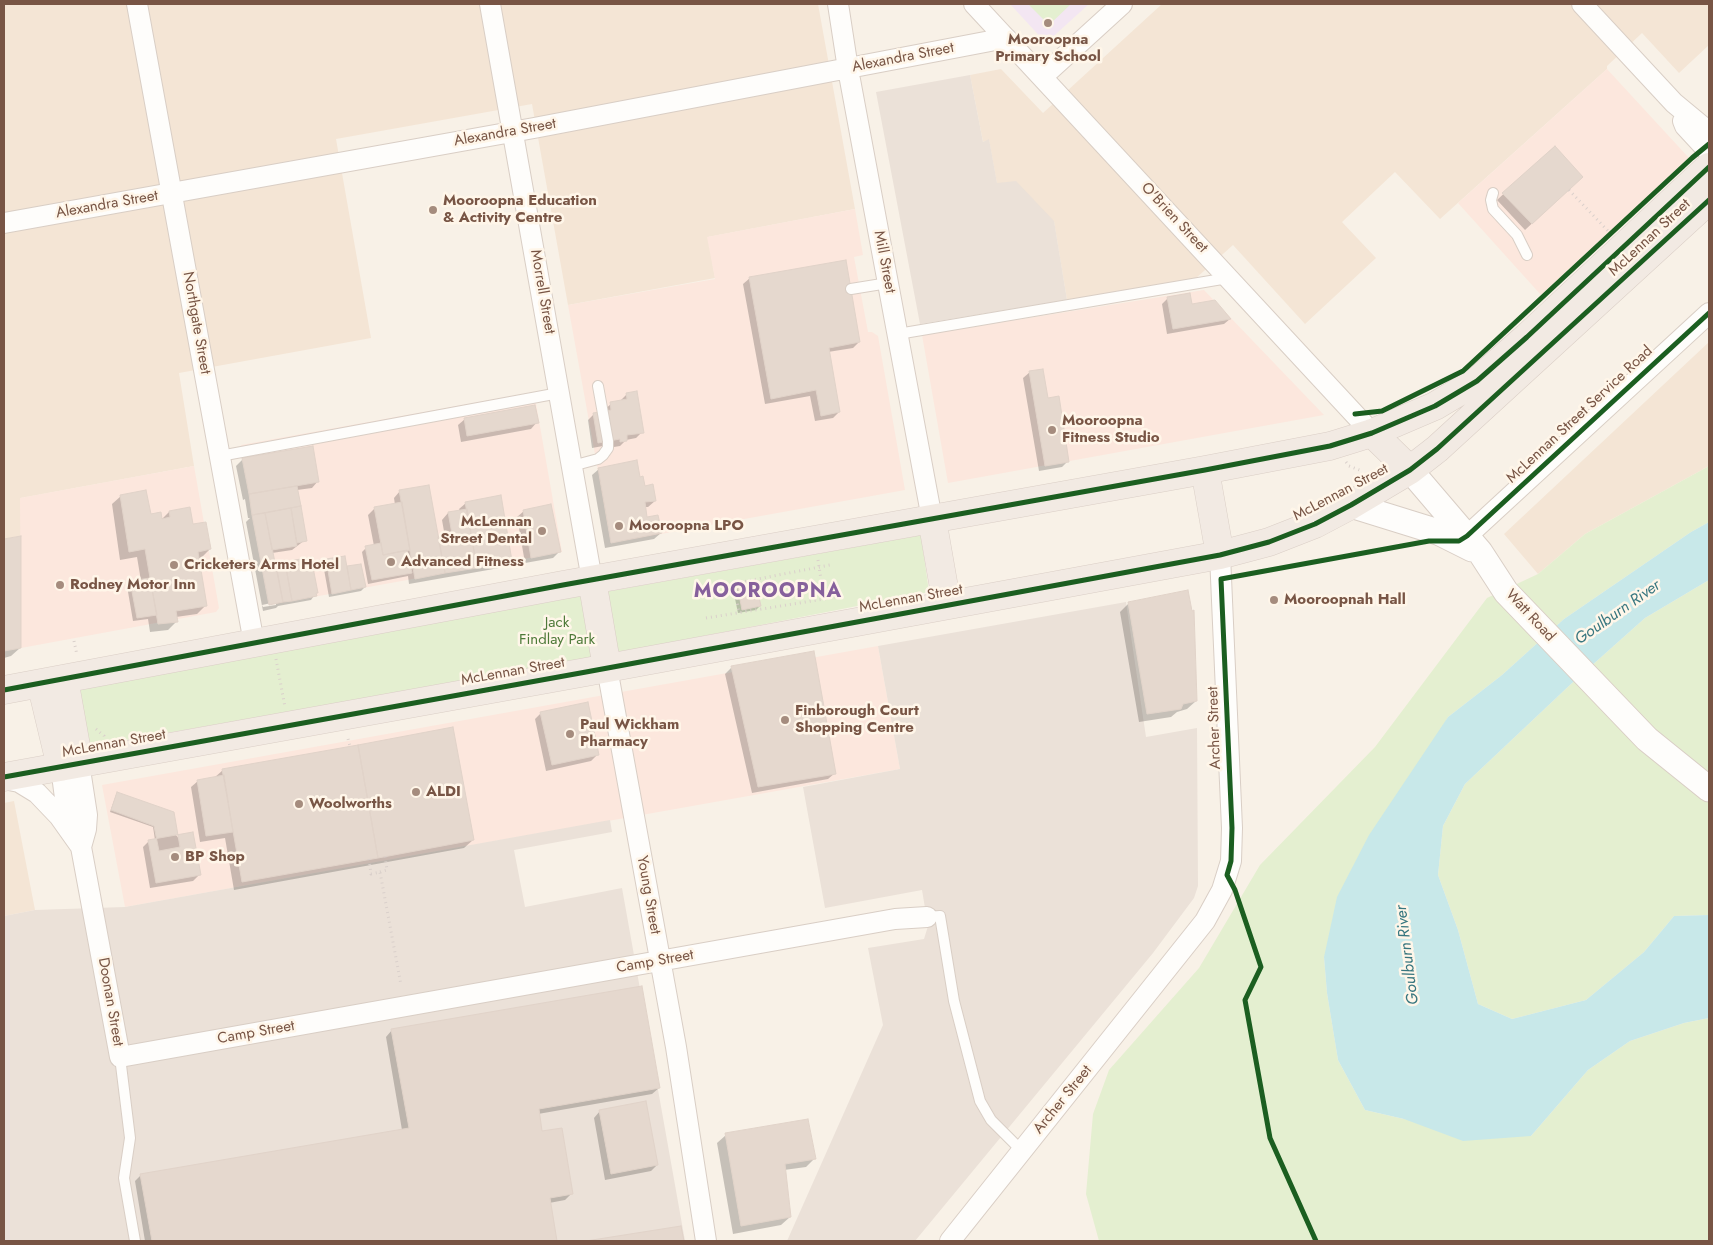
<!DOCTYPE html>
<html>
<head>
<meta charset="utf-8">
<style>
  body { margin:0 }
  #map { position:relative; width:1713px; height:1245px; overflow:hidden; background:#f8f1e7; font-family:Jost,sans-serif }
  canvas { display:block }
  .frame { position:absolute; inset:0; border:5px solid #785545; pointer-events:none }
</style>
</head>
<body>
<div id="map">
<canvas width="1713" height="1245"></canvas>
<div class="frame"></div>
</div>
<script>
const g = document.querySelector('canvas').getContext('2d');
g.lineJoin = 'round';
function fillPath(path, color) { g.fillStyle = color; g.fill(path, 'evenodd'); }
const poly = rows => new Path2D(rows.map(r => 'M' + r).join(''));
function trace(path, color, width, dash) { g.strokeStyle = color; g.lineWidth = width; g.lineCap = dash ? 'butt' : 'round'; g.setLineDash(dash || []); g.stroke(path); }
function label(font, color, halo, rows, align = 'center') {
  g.font = font + ' Jost,sans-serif'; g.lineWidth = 5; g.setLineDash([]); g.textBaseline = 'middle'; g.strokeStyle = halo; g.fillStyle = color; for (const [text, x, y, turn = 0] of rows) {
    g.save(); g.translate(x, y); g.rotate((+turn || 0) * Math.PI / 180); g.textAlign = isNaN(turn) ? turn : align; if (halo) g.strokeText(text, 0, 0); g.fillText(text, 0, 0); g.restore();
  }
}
fillPath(poly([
  [4,4,818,4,855,209,708,237,715,278,568,305,532,104,336,139,371,338,179,373,194,466,21,498,21,536,4,539],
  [1162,4,1709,4,1709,45,1679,73,1642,33,1607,66,1607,69,1440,219,1395,172,1342,222,1376,258,1305,324,1233,245,1195,279,1067,300,1054,222,997,184,989,140,983,142,970,75,1001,69,1043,113],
  [1709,342,1709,466,1585,534,1538,574,1504,534],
  [14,801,35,910,4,916,4,803]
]), '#f4e5d5');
fillPath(poly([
  [1607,69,1689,158,1541,295,1458,203],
  [855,209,863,255,854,257,868,332,872,332,878,336,905,490,611,543,568,305,715,279,707,237],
  [1204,290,1324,415,948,483,922,335],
  [534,392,562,552,269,605,241,445],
  [194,466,219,608,216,612,21,648,20,498],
  [878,646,900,769,125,907,102,785]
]), '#fce7dd');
fillPath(poly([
  [970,75,983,142,989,139,997,183,1016,181,1054,221,1067,300,920,324,876,92],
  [1126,602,1146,737,1197,728,1198,886,1194,898,1153,953,915,1241,787,1241,883,1025,868,948,924,939,928,926,922,890,825,908,803,787,900,769,878,646],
  [610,820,612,832,514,850,525,907,622,888,685,1241,4,1241,4,916,35,910,125,907]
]), '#ebe1d8');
fillPath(poly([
  [1010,4,1089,4,1046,43]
]), '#f3e6f2');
fillPath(poly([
  [1028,4,1071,4,1049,25],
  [1709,466,1709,522,1691,532,1564,619,1502,675,1448,717,1324,957,1327,993,1338,1060,1365,1110,1404,1119,1531,1136,1588,1070,1630,1041,1684,1023,1709,1018,1709,1241,1099,1241,1086,1194,1093,1114,1109,1070,1199,968,1260,865,1375,747,1487,598,1538,574,1585,534],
  [921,535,929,592,612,654,605,592],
  [1709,580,1709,915,1674,916,1644,952,1586,1000,1512,1019,1478,1004,1458,930,1438,875,1443,826,1465,784,1571,684,1645,618],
  [585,593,595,660,84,747,73,687]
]), '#e4efd0');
fillPath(poly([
  [1709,522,1709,580,1645,618,1571,684,1465,784,1443,826,1438,875,1458,930,1478,1004,1512,1019,1586,1000,1644,952,1674,916,1709,915,1709,1018,1684,1023,1630,1041,1588,1070,1531,1136,1463,1141,1404,1119,1365,1110,1338,1060,1327,993,1324,957,1337,897,1369,835,1448,717,1502,675,1564,619,1691,532]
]), '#c8e8e9');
fillPath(poly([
  [1554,147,1575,183,1525,230,1497,200],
  [750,278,859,342,853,348,828,352,839,412,833,418,815,421,810,396,765,404,743,284],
  [1168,298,1191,305,1230,319,1224,324,1167,334,1162,304],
  [1030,372,1068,461,1062,467,1039,471,1023,378],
  [627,394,642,432,636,438,626,440,620,446,614,447,614,444,592,448,588,420,594,414,604,410,611,404,621,402,621,400],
  [465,419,537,422,531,429,461,442,458,425],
  [243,459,318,481,312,488,297,490,305,540,292,550,272,553,275,567,277,565,316,593,311,600,278,606,276,608,263,611,246,522,250,518,248,518,245,499,243,500,236,466],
  [276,602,276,605,263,607,262,605],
  [599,469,639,478,644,487,655,501,648,507,644,507,646,518,661,533,654,539,605,548,592,475],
  [400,491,437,538,445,537,442,520,448,513,460,511,459,509,466,503,511,561,505,567,409,584,408,576,368,584,362,552,366,548,374,546,368,515,375,508,395,505,394,498],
  [121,496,150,515,161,520,169,512,189,509,192,526,210,549,201,558,198,558,206,605,197,614,176,617,177,621,168,630,150,632,148,619,133,621,127,586,131,582,141,581,137,557,120,560,112,504],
  [524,511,559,552,553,558,525,563,517,517],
  [19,537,20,648,11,656,4,658,4,540],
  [327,560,346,568,360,565,365,587,361,591,329,597,323,564],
  [737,585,760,606,756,610,738,613,733,589],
  [1129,603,1196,701,1187,709,1177,712,1171,717,1139,722,1120,612],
  [813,652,835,773,828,779,752,793,725,674,731,668],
  [541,713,597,755,591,761,546,771,535,719],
  [223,770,473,840,464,848,234,890,225,838,200,842,191,787,198,781,214,778],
  [116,795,177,836,200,874,193,881,150,888,143,847,149,841,155,840,153,827,110,812],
  [392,1030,659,1088,652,1094,538,1114,541,1132,572,1193,565,1200,549,1203,556,1241,145,1241,135,1181,141,1175,402,1130,386,1037],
  [600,1111,657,1165,651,1171,605,1180,594,1118],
  [726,1135,815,1158,806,1167,784,1170,790,1217,781,1225,733,1234,717,1143],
  [680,1227,683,1241,594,1241]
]), '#0003');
const building = poly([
  [1555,146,1583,177,1532,224,1502,193,1555,146],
  [846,260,860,342,829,348,840,412,821,416,816,390,771,399,749,277,846,260],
  [1190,293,1192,304,1215,300,1231,319,1173,329,1167,297,1190,293],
  [1043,369,1048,398,1059,396,1069,462,1045,466,1029,371,1043,369],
  [637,391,644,433,627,435,627,441,620,442,620,439,598,443,593,413,611,410,610,402,627,399,626,393,637,391],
  [535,405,539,423,467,436,464,418,535,405],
  [313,446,319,482,249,494,242,458,313,446],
  [637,460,640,477,643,476,645,486,653,484,656,501,645,502,647,517,658,515,662,533,611,543,598,468,637,460],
  [429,485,445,573,415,579,399,490,429,485],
  [297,486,301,506,252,515,249,494,297,486],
  [146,490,151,514,161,512,162,519,170,517,169,511,190,507,193,524,206,522,211,549,198,552,207,606,176,611,178,622,158,624,145,549,129,552,120,495,146,490],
  [501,495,512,561,477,568,465,502,501,495],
  [402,502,410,550,383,555,374,507,402,502],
  [551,504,561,552,531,558,523,510,551,504],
  [301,506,307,541,297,543,291,508,301,506],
  [291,508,297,546,272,550,265,513,291,508],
  [467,509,477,568,445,573,438,537,452,534,448,512,467,509],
  [265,513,283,602,269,605,252,515,265,513],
  [21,536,21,648,4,651,4,539,21,536],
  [381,543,383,555,407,550,412,573,372,580,365,546,381,543],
  [345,556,351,590,332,594,326,559,345,556],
  [311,557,318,593,316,593,317,596,292,601,285,562,311,557],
  [285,562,292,601,283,602,276,564,285,562],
  [361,564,366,587,351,590,347,566,361,564],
  [150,578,157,615,137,618,130,581,150,578],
  [755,580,761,606,742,610,737,584,755,580],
  [1188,590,1192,611,1194,610,1197,701,1183,704,1181,709,1147,714,1128,602,1188,590],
  [814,651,836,774,758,787,731,666,814,651],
  [588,702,599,755,552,765,540,712,588,702],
  [453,727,474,840,378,858,358,745,453,727],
  [358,745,378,858,242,882,222,769,358,745],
  [224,775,233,832,206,836,197,780,224,775],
  [117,792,174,812,180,847,159,851,154,826,111,810,117,792],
  [193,832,201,875,156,883,148,840,193,832],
  [642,986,660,1088,539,1109,542,1131,562,1128,573,1194,550,1198,557,1241,152,1241,140,1174,409,1128,391,1029,642,986],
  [646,1101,658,1165,611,1174,599,1110,646,1101],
  [808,1119,816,1159,785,1164,791,1217,741,1226,725,1133,808,1119],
  [681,1226,684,1241,586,1241,681,1226]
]);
fillPath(building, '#e5d8ce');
trace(building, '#e1d3c9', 1);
const service = poly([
  [1493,193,1491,200,1493,209,1517,235,1527,255],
  [851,289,888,283],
  [898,334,1228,278],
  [220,456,559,393],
  [572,466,598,459,603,455,608,448,608,441,598,386],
  [927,917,940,916,954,1001,980,1101,991,1120,1021,1150],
  [120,1057,130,1138,124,1178,135,1241]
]);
const minor = poly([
  [137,4,254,643],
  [490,4,592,580],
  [838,4,848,69,932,519],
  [974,4,1372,433],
  [1582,4,1674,103,1709,132],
  [1042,77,1122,4],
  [1683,121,1685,126,1709,152],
  [4,223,534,128,1006,38],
  [1467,536,1709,313],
  [607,668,676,1047,706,1241],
  [79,763,87,815,86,829,81,847,120,1057,895,919,927,917],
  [61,767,69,829],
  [4,779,19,782,37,793,59,816,81,847],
  [950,1241,1205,921,1222,890,1231,861,1232,828,1220,555]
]);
const tertiary = poly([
  [1410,470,1480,552,1506,592,1647,739,1709,789],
  [1351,505,1438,532,1472,549]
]);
const trunk = poly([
  [1372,433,1410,470],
  [1205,470,1220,555],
  [932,519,947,605],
  [592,580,607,668],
  [64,679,79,763],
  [41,683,61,767],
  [4,690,563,585,1205,470,1330,446,1372,433,1435,406,1477,381,1527,337,1709,167],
  [4,777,586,672,1220,555,1269,542,1315,524,1351,505,1410,470,1437,449,1709,200]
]);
trace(service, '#d9cec5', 12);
trace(minor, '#d9cec5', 22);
trace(tertiary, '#d9cec5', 27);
trace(trunk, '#dacec6', 29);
trace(poly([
  [1569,190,1610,233],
  [1346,462,1349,466,1362,471],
  [818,560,824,599,836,597],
  [734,584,739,613],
  [701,590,830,565],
  [706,618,824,599],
  [74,641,77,655],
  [276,659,285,707],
  [96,729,104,736,105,739],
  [348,739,350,746],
  [369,859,371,874,380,872,401,985],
  [380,872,387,870,385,856]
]), '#dad0cb', 3, [1, 4]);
trace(service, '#fefdfb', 10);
trace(minor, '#fefdfb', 20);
trace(tertiary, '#fefdfb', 25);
trace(trunk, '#f2eae3', 28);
trace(poly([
  [1355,414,1382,411,1463,371,1692,158,1709,144],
  [4,690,563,585,1205,470,1330,446,1372,433,1435,406,1477,381,1527,337,1709,167],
  [4,777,586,672,1220,555,1269,542,1315,524,1351,505,1410,470,1437,449,1709,200],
  [1316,1241,1270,1138,1245,1000,1261,967,1235,890,1227,875,1231,861,1232,828,1221,579,1429,541,1459,541,1467,536,1709,313]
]), '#1b5e20', 5);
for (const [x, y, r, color] of [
  [1048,23,5,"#a58c7e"],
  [433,210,5,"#a58c7e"],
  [1052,430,5,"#a58c7e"],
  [619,526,5,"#a58c7e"],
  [542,531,5,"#a58c7e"],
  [391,562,5,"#a58c7e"],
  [174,565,5,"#a58c7e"],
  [60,585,5,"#a58c7e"],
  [1274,600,5,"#a58c7e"],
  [785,720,5,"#a58c7e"],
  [570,734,5,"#a58c7e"],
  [416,792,5,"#a58c7e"],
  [299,804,5,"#a58c7e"],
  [175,857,5,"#a58c7e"]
]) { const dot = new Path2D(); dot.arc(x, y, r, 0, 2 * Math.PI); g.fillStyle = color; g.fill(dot); trace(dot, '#fff6e9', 2); }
label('bold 15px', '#785545', '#fff6e9', [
  ["Mooroopna",1048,40,"center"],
  ["Primary School",1048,57,"center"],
  ["Mooroopna Education",443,201],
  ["& Activity Centre",443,218],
  ["Mooroopna",1062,421],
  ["Fitness Studio",1062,438],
  ["McLennan",532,522,"right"],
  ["Street Dental",532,539,"right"],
  ["Mooroopna LPO",629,526],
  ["Advanced Fitness",401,562],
  ["Cricketers Arms Hotel",184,565],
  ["Rodney Motor Inn",70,585],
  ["Mooroopnah Hall",1284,600],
  ["Finborough Court",795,711],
  ["Shopping Centre",795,728],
  ["Paul Wickham",580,725],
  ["Pharmacy",580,742],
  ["ALDI",426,792],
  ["Woolworths",309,804],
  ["BP Shop",185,857]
], 'left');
label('15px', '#785545', '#fff6e9', [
  ["Alexandra Street",903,58,-11],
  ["Alexandra Street",505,133,-10],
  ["Alexandra Street",107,205,-10],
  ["O'Brien Street",1174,218,47],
  ["McLennan Street",1650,238,-43],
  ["Mill Street",884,262,79],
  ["Morrell Street",542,292,80],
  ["Northgate Street",196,323,80],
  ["McLennan Street Service Road",1580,415,-43],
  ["McLennan Street",1341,493,-28],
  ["McLennan Street",911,599,-10],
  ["Watt Road",1530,616,47],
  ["McLennan Street",513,672,-10],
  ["Archer Street",1215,728,-92],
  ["McLennan Street",114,744,-10],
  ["Young Street",648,895,80],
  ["Camp Street",655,962,-10],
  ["Doonan Street",110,1002,80],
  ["Camp Street",256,1033,-10],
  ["Archer Street",1063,1100,-51]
]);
label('15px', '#4e7a39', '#fff6e9', [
  ["Jack",557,623],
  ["Findlay Park",557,640]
]);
label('italic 16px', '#37767f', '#fff6e9', [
  ["Goulburn River",1618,613,-35],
  ["Goulburn River",1408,955,-97]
]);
g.letterSpacing = '1px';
label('bold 20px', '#86609c', '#fff6e9', [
  ["MOOROOPNA",768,592]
]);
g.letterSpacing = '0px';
</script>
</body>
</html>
